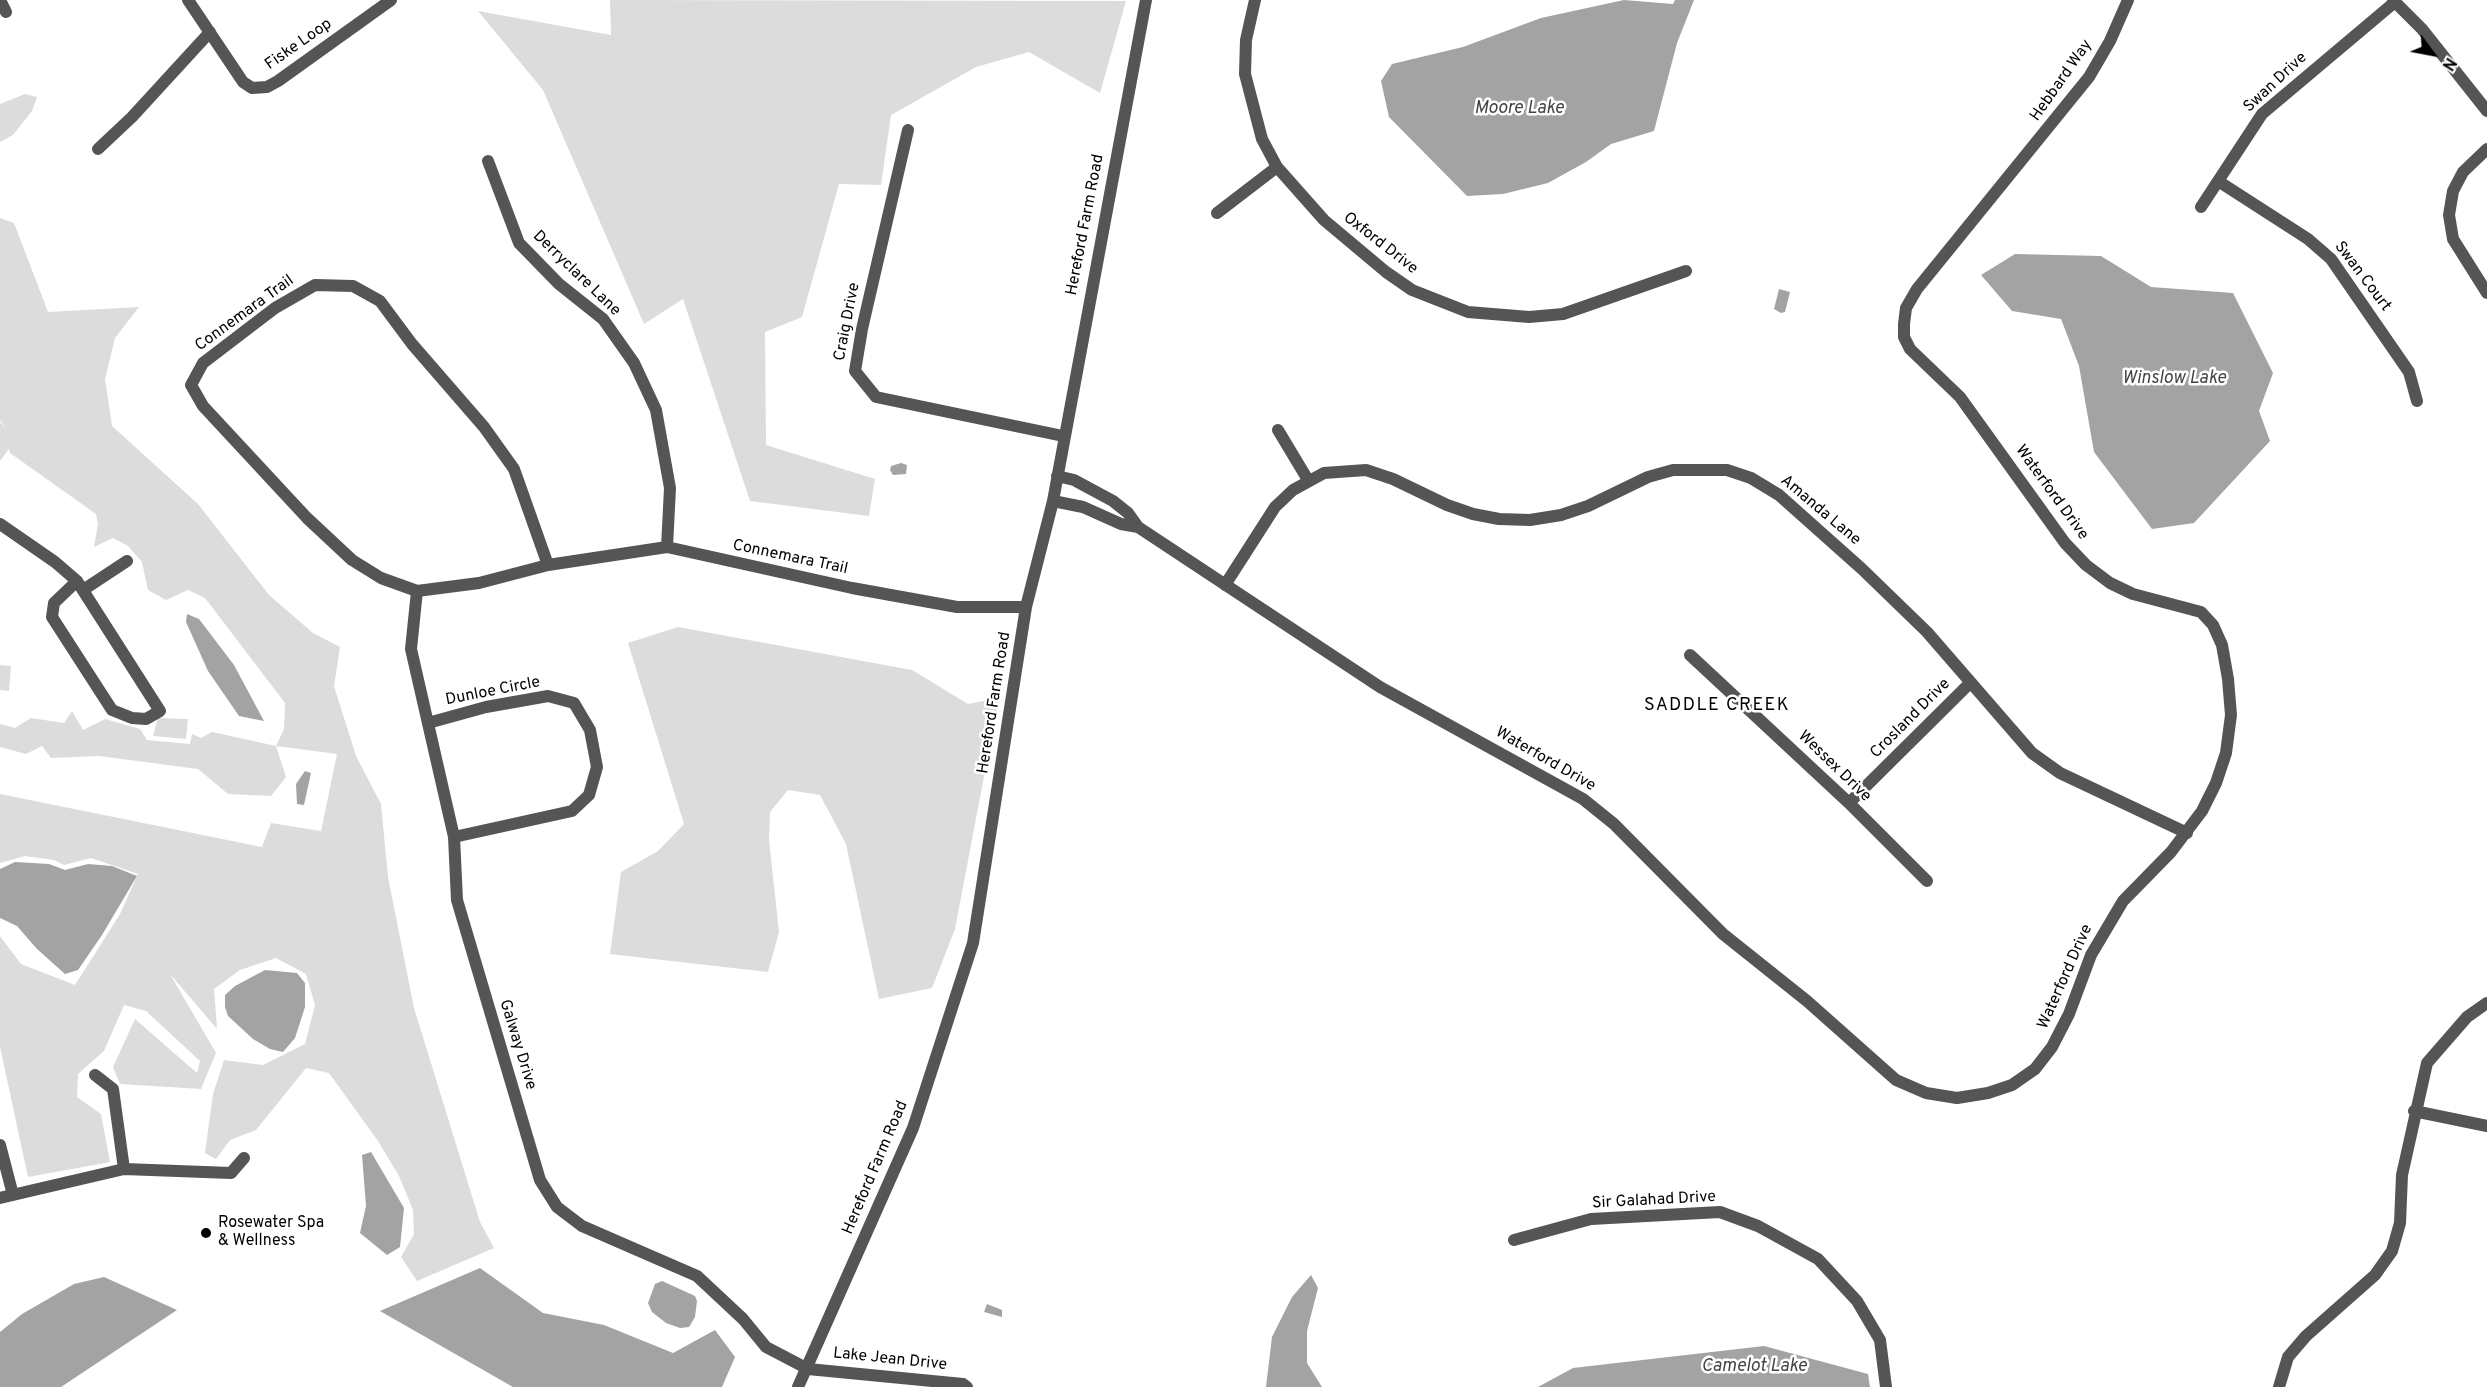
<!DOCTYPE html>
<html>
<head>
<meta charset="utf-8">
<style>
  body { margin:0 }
  #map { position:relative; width:2487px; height:1387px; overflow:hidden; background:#fff; font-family:Overpass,sans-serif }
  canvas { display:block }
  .north { position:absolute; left:2403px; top:24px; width:60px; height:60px; -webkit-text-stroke:4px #fff; paint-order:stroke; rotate:122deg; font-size:16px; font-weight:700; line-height:24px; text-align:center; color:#000 }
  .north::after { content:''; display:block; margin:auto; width:21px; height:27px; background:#000; clip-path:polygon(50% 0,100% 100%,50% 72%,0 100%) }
</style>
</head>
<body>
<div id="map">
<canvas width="2487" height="1387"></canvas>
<div class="north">N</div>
</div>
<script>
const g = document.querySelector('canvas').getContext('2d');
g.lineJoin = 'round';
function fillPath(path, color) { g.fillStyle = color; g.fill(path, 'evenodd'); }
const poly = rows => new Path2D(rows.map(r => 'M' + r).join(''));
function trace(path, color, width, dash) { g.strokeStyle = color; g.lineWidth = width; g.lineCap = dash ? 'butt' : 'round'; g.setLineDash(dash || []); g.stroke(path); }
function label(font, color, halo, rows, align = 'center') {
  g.font = font + ' Overpass,sans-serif'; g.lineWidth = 5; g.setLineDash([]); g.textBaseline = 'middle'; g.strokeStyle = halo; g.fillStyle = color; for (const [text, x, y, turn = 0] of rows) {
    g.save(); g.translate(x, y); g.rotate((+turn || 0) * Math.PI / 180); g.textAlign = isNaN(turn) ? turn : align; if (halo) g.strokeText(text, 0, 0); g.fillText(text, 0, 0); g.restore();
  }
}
fillPath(poly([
  [610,0,1126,1,1100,93,1029,52,976,67,891,115,881,185,839,184,802,317,765,332,766,445,875,479,869,516,750,501,683,299,644,324,543,90,478,11,611,35],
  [25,94,37,97,32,111,13,135,0,142,0,104],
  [0,218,14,223,48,312,139,307,115,338,105,379,112,426,198,504,269,595,313,633,340,647,334,686,356,756,381,804,388,877,414,1008,480,1222,494,1248,417,1281,401,1257,414,1234,413,1210,399,1176,378,1141,329,1073,306,1068,256,1130,230,1140,216,1159,205,1153,213,1094,224,1060,263,1065,305,1044,315,1005,306,974,276,958,240,970,214,989,217,1029,170,974,216,1053,201,1089,120,1084,113,1067,135,1019,197,1073,200,1061,146,1011,124,1005,104,1051,78,1074,77,1097,101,1114,110,1162,28,1177,0,1047,0,936,21,964,75,985,120,914,138,874,91,858,64,865,54,860,25,856,0,863,0,794,262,847,271,823,321,831,337,754,276,746,286,777,271,796,228,794,198,769,99,756,51,758,42,746,26,754,0,747,0,724,15,728,31,718,64,723,72,711,83,730,105,719,140,729,147,740,190,744,192,734,201,738,212,732,276,746,284,729,285,703,205,598,188,590,166,600,148,590,142,562,128,546,113,538,94,547,98,524,96,514,10,453,9,449,0,461,0,422,6,429,0,420],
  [678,627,912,670,968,704,999,698,955,929,932,988,879,999,846,844,820,795,788,790,770,812,769,840,779,932,768,972,610,954,621,872,658,851,684,824,628,643],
  [0,665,11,666,9,691,0,690],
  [158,718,188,719,186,739,153,736]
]), '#dcdcdc');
fillPath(poly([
  [1624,0,1673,4,1675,0,1694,0,1677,43,1654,131,1611,144,1586,162,1548,183,1503,194,1467,196,1389,117,1381,81,1392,64,1463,47,1541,18],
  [2015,254,2101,256,2151,287,2233,293,2273,373,2259,411,2270,441,2194,523,2152,529,2094,452,2079,366,2061,319,2012,311,1981,275],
  [1779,289,1790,292,1785,312,1781,313,1774,309],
  [901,463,907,465,906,474,893,475,890,470,891,466],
  [187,614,199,619,234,665,264,721,239,716,208,671,186,622],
  [305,771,311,773,304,805,297,804,296,784],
  [15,862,49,864,65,870,88,864,112,866,137,876,102,935,78,970,65,974,37,949,17,926,0,918,0,869],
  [265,970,297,973,305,983,305,1007,295,1038,283,1052,270,1049,253,1039,228,1016,225,1007,225,995,235,986],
  [371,1152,404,1208,400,1247,387,1255,360,1233,366,1206,362,1155],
  [480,1268,543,1313,604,1325,673,1353,715,1330,735,1357,722,1387,513,1387,380,1311],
  [1311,1275,1318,1288,1307,1331,1307,1363,1322,1387,1266,1387,1272,1337,1292,1297],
  [104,1277,177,1310,61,1387,0,1387,0,1332,22,1314,74,1284],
  [662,1281,695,1296,697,1301,695,1317,689,1327,680,1328,666,1323,652,1312,648,1303,655,1284],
  [987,1304,1002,1310,1002,1317,984,1312],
  [1764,1346,1868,1374,1870,1387,1538,1387,1573,1368]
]), '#a3a3a3');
trace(poly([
  [0,0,6,12],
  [188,0,243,82,252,88,267,87,278,81,391,0],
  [1255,0,1246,40,1245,74,1262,139,1277,167,1324,220,1386,272,1412,290,1468,312,1529,317,1563,314,1686,271],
  [2393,0,2422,29,2487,111],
  [908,130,862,329,855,371,876,397,1063,436],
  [98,149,132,117,210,32],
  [2487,149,2463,172,2453,191,2449,215,2453,239,2487,293],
  [488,161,519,243,559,284,603,319,634,363,656,410,670,488,667,547],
  [2218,181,2308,239,2331,259,2409,372,2417,401],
  [2201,207,2262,114,2395,2],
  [1217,213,1277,167],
  [1278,430,1308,480],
  [1057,476,1074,480,1113,501,1128,513,1138,527],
  [1053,501,1083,507,1121,524,1138,527,1380,687,1583,799,1614,824,1723,934,1807,1001,1896,1080,1926,1093,1957,1098,1988,1093,2012,1085,2035,1069,2052,1047,2069,1014,2091,955,2123,901,2171,852,2202,811,2216,783,2226,753,2231,715,2228,679,2222,645,2213,625,2201,612,2133,594,2110,583,2086,565,2065,543,1960,397,1910,349,1904,337,1904,324,1906,308,1917,289,2089,77,2110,41,2128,0],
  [0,524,55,562,77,581,160,711,146,719,132,718,112,710,52,617,54,603,77,581],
  [548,565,479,583,417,591,381,578,352,560,307,518,203,406,191,385,203,363,275,308,315,285,353,286,380,301,412,344,484,427,514,469,548,565,667,547,852,588,957,607,1026,607],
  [1225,585,1275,507,1293,490,1324,473,1366,470,1393,479,1447,505,1473,514,1499,519,1530,520,1561,515,1588,506,1648,477,1673,470,1727,470,1751,478,1779,495,1862,569,1927,632,2032,753,2060,773,2187,833],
  [83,590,127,561],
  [417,591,411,649,454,837,457,900,540,1180,557,1207,582,1226,697,1276,743,1319,766,1347,808,1369,963,1384,967,1387],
  [1690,655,1849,803,1927,881],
  [428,723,486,707,548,696,574,703,590,730,597,767,589,795,572,811,454,837],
  [1849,803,1970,683],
  [95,1075,113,1089,124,1169],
  [2414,1111,2487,1126],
  [0,1145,13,1195],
  [0,1198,124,1169,231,1173,244,1158],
  [1514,1240,1591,1219,1720,1212,1758,1226,1818,1259,1857,1301,1880,1340,1886,1387],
  [798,1387,913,1128,973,943,1026,607,1053,501,1146,0],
  [2279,1387,2288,1357,2306,1336,2375,1275,2392,1251,2400,1223,2402,1175,2427,1063,2467,1017,2487,1003]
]), '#555', 12);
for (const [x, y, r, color] of [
  [206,1233,6,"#000"]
]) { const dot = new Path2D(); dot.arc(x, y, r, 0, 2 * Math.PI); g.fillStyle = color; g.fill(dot); trace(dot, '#fff', 2); }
label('16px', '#000', '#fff', [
  ["Fiske Loop",299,45,-35],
  ["Hebbard Way",2062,81,-55],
  ["Swan Drive",2276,83,-43],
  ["Hereford Farm Road",1086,225,-79],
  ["Oxford Drive",1380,244,38],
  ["Derryclare Lane",576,274,44],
  ["Swan Court",2362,277,53],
  ["Connemara Trail",245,314,-36],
  ["Craig Drive",848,322,-79],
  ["Waterford Drive",2051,493,54],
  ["Amanda Lane",1820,511,40],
  ["Connemara Trail",790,558,12],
  ["Dunloe Circle",493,692,-11],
  ["Hereford Farm Road",995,703,-81],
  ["Crosland Drive",1911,719,-45],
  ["Waterford Drive",1545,760,30],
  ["Wessex Drive",1834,767,44],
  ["Waterford Drive",2066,977,-66],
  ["Galway Drive",517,1045,73],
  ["Hereford Farm Road",876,1168,-67],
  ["Sir Galahad Drive",1654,1201,-3],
  ["Lake Jean Drive",890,1360,6]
]);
label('16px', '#000', '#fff', [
  ["Rosewater Spa",218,1224],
  ["& Wellness",218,1242]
], 'left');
label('italic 18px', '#444', '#fff', [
  ["Moore Lake",1519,109],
  ["Winslow Lake",2174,379],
  ["Camelot Lake",1754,1367]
]);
g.letterSpacing = '1.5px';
label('18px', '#000', '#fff', [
  ["SADDLE CREEK",1717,706]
]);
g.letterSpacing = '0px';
</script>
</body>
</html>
